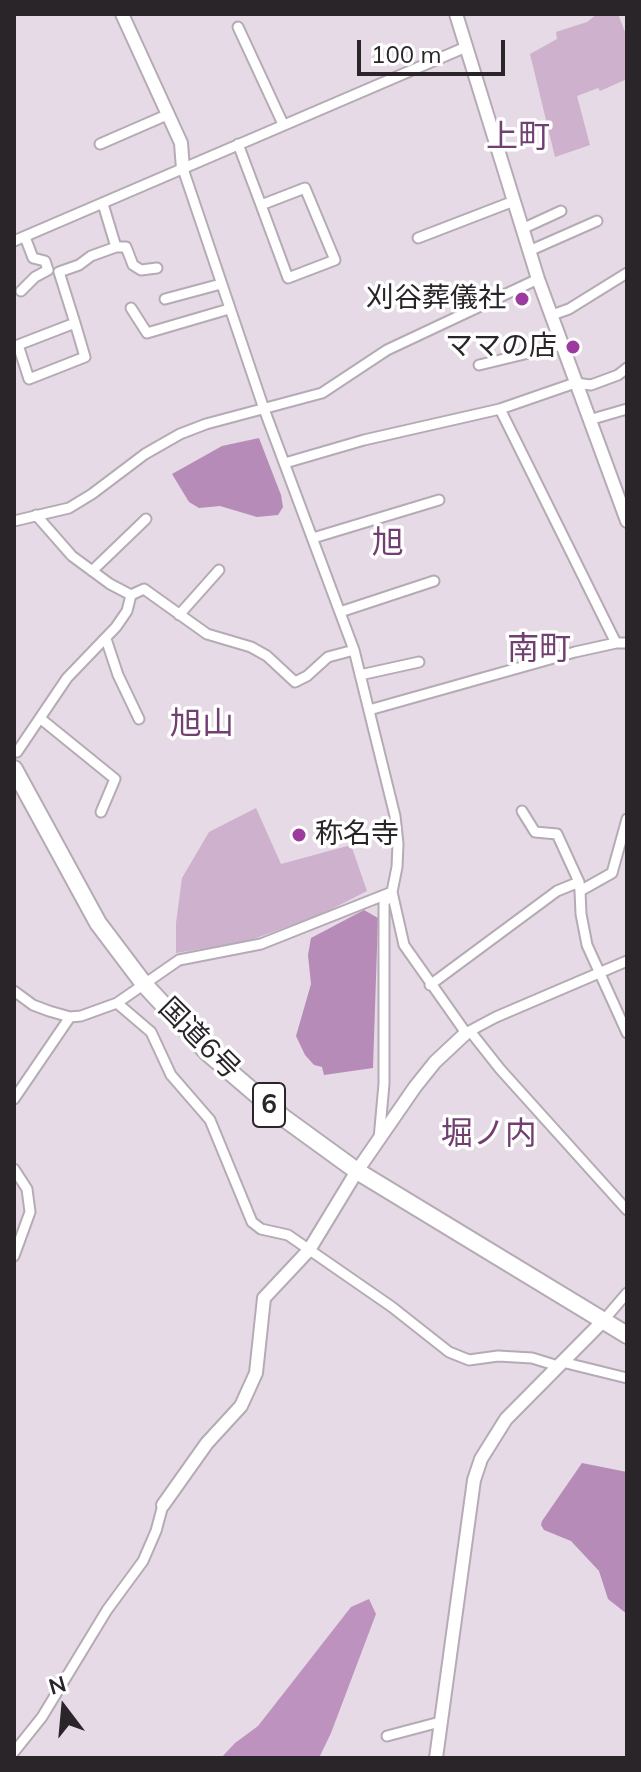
<!DOCTYPE html>
<html>
<head>
<meta charset="utf-8">
<style>
  body { margin:0 }
  #map { position:relative; width:641px; height:1772px; overflow:hidden; background:#e5dae5; font-family:Mulish,sans-serif }
  canvas { display:block }
  .frame { position:absolute; inset:0; border:16px solid #292529; pointer-events:none }
  .north { position:absolute; left:24px; top:1668px; width:80px; height:80px; -webkit-text-stroke:6px #fff; paint-order:stroke; rotate:344deg; font-size:22px; font-weight:700; line-height:32px; text-align:center; color:#292529 }
  .north::after { content:''; display:block; margin:auto; width:28px; height:36px; background:#292529; clip-path:polygon(50% 0,100% 100%,50% 72%,0 100%) }
  .scale { position:absolute; left:357px; top:40px; width:148px; height:36px; box-sizing:border-box; border:4px solid #292529; border-top:0; padding-left:10px; font-size:24px; line-height:28px; white-space:nowrap; color:#292529; -webkit-text-stroke:6px #fff; paint-order:stroke }
</style>
</head>
<body>
<div id="map">
<canvas width="641" height="1772"></canvas>
<div class="frame"></div>
<div class="north">N</div>
<div class="scale">100 m</div>
</div>
<script>
const g = document.querySelector('canvas').getContext('2d');
g.lineJoin = 'round';
function fillPath(path, color) { g.fillStyle = color; g.fill(path, 'evenodd'); }
const poly = rows => new Path2D(rows.map(r => 'M' + r).join(''));
function trace(path, color, width, dash) { g.strokeStyle = color; g.lineWidth = width; g.lineCap = dash ? 'butt' : 'round'; g.setLineDash(dash || []); g.stroke(path); }
function label(font, color, halo, rows, align = 'center') {
  g.font = font + ' Mulish,"Noto Sans JP",sans-serif'; g.lineWidth = 7; g.setLineDash([]); g.textBaseline = 'middle'; g.strokeStyle = halo; g.fillStyle = color; for (const [text, x, y, turn = 0] of rows) {
    g.save(); g.translate(x, y); g.rotate((+turn || 0) * Math.PI / 180); g.textAlign = isNaN(turn) ? turn : align; if (halo) g.strokeText(text, 0, 0); g.fillText(text, 0, 0); g.restore();
  }
}
fillPath(poly([
  [597,14,618,14,627,37,627,79,600,91,598,88,577,96,590,145,555,157,530,54,557,39,556,32,587,22],
  [256,808,281,864,351,845,367,891,320,915,245,942,176,953,176,923,182,878,209,832]
]), '#cdb1cd');
fillPath(poly([
  [369,1599,376,1614,331,1733,319,1758,221,1758,235,1743,258,1726,351,1607]
]), '#be92bf');
fillPath(poly([
  [259,438,281,495,283,507,278,515,257,517,220,506,199,508,189,502,172,474,222,446],
  [364,910,378,918,373,1068,324,1075,322,1067,314,1065,305,1055,296,1036,311,984,308,955,311,938],
  [582,1463,627,1472,627,1614,608,1599,599,1571,571,1541,544,1530,541,1525,542,1521]
]), '#b78bb7');
const minor = poly([
  [238,27,283,124],
  [100,144,169,114],
  [238,144,261,205,288,278,335,260,305,188,261,205],
  [183,169,264,409,354,650,395,816,398,844,397,867,392,892,384,903,384,1084,379,1139],
  [522,229,561,211],
  [418,238,514,201],
  [14,241,466,47],
  [116,247,126,247,133,265,141,270,157,268],
  [529,251,597,221],
  [21,291,35,277,48,270,45,261,33,258,25,237],
  [165,299,221,284],
  [131,308,147,333,229,309],
  [552,315,569,309,627,273],
  [75,323,18,345,29,379,85,357,75,323,59,272,79,265,91,256,116,247,103,204],
  [479,365,562,345],
  [500,409,616,643],
  [589,420,627,409],
  [285,463,364,440,500,409,575,383,591,385,618,375,627,368],
  [36,515,72,556,110,584,131,595,144,589,207,634,251,647,267,656,295,682,307,676,328,657,354,650],
  [14,521,69,508,92,494,145,454,180,434,206,424,322,393,387,350,538,279],
  [313,538,439,500],
  [92,571,146,519],
  [340,612,434,581],
  [179,615,219,570],
  [106,639,118,675,139,719],
  [360,675,419,662],
  [369,710,575,652,616,643,627,643],
  [41,719,115,779,101,812],
  [17,752,67,678,116,627,127,611,131,595],
  [522,811,535,832,557,834,579,882],
  [627,819,612,873,580,891,581,914,587,945,627,1033],
  [392,892,404,945,466,1033,496,1017,627,961],
  [430,985,557,891,579,882,580,891],
  [14,991,33,1005,49,1011,70,1017,81,1016,117,1003,179,960,261,944,392,892],
  [117,1003,151,1032,171,1075,210,1120,252,1222,261,1229,288,1235,392,1307,449,1352,469,1360,498,1356,532,1358,558,1366],
  [470,1031,500,1069,627,1210],
  [14,1099,70,1017],
  [14,1169,27,1189,30,1212,14,1256],
  [603,1321,627,1293],
  [562,1362,627,1378],
  [387,1736,440,1722],
  [14,1752,42,1717,107,1610,143,1561,156,1531,163,1505]
]);
const tertiary = poly([
  [122,14,181,143,183,169],
  [456,14,538,279,627,521],
  [163,1505,207,1443,241,1406,256,1373,264,1298,309,1250,357,1171,415,1087,435,1062,466,1033],
  [436,1758,474,1480,481,1459,506,1419,603,1321]
]);
const trunk = poly([
  [14,769,98,923,144,984,208,1053,284,1118,357,1171,627,1335]
]);
trace(minor, '#b5abb5', 13);
trace(tertiary, '#b5abb5', 16);
trace(trunk, '#b5abb5', 20);
trace(minor, '#fff', 9);
trace(tertiary, '#fff', 12);
trace(trunk, '#fff', 16);
for (const [x, y, r, color] of [
  [522,299,8,"#9c3aa0"],
  [573,347,8,"#9c3aa0"],
  [299,835,8,"#9c3aa0"]
]) { const dot = new Path2D(); dot.arc(x, y, r, 0, 2 * Math.PI); g.fillStyle = color; g.fill(dot); trace(dot, '#fff', 3); }
for (const [x, y, w] of [
  [269,1105,32]
]) { const box = new Path2D(); box.roundRect(x - w / 2, y - 22, w, 44, 6); g.fillStyle = '#fff'; g.fill(box); trace(box, '#292529', 2); }
label('bold 26px', '#292529', null, [
  ["6",269,1105]
]);
label('28px', '#292529', '#fff', [
  ["刈谷葬儀社",506,299],
  ["ママの店",557,347],
  ["称名寺",315,835,"left"]
], 'right');
label('28px', '#292529', '#fff', [
  ["国道6号",199,1039,45]
]);
label('32px', '#713f72', '#fff', [
  ["上町",518,137],
  ["旭",388,543],
  ["南町",539,649],
  ["旭山",202,724],
  ["堀ノ内",489,1134]
]);
</script>
</body>
</html>
